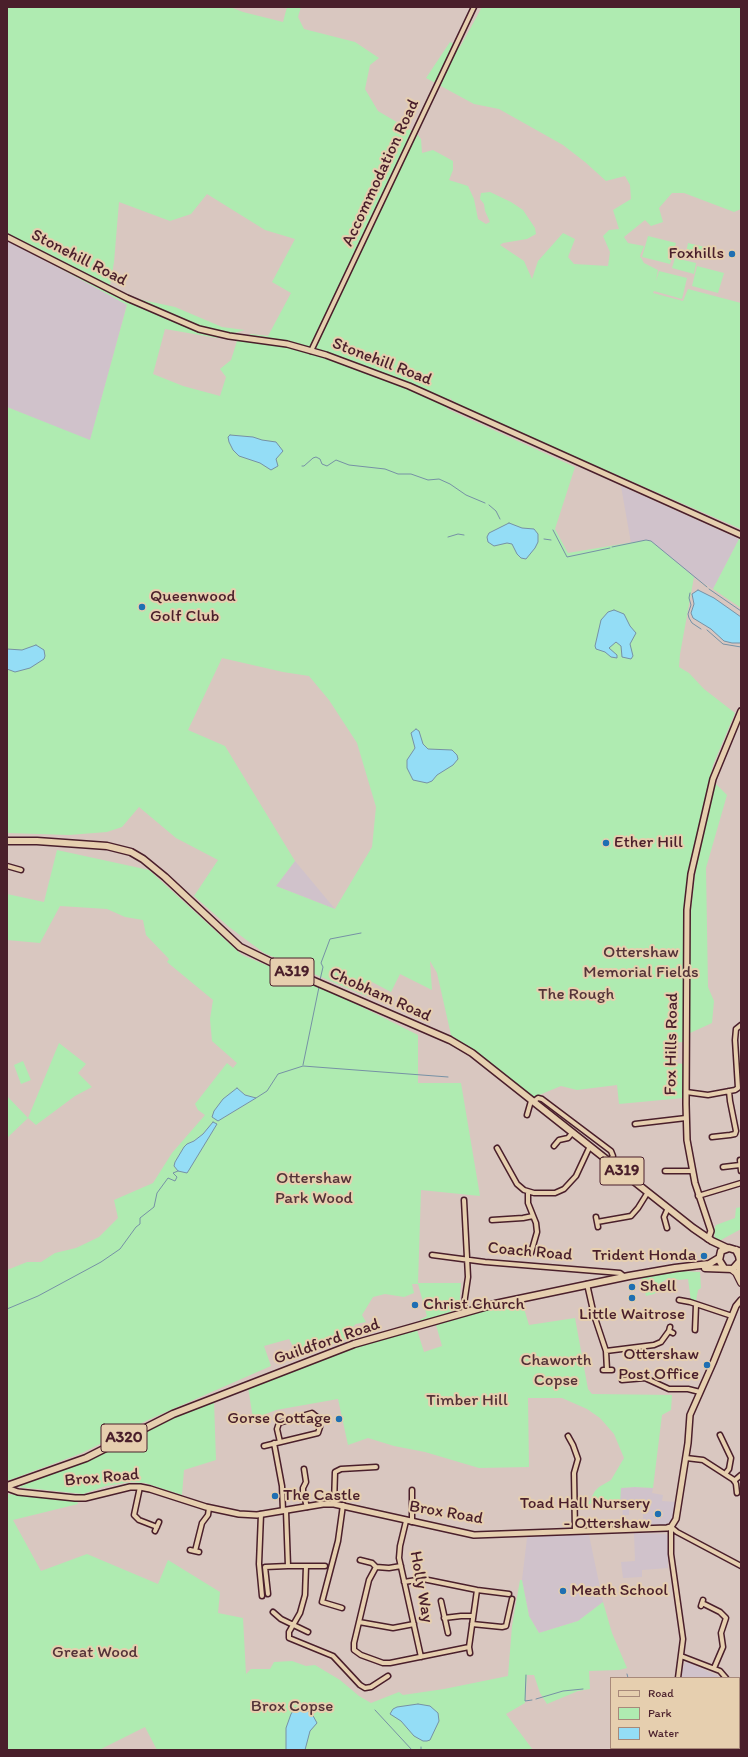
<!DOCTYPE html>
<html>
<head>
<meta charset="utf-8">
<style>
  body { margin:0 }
  #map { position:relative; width:748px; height:1757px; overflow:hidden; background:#d9c7c0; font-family:Itim,sans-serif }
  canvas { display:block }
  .frame { position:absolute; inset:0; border:8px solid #4a1f2b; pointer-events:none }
  .legend { position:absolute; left:610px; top:1677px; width:130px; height:72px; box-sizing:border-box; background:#e6cfaf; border:1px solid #a8897a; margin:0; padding:5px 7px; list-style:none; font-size:12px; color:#4a1f2b }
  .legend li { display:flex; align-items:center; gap:8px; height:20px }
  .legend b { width:20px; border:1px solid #a8897a }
</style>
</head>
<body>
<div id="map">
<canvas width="748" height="1757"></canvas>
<div class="frame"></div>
<ul class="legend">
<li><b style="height:5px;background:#e6cfaf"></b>Road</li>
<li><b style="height:11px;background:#afebb1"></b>Park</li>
<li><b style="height:11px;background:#94ddf6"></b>Water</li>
</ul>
</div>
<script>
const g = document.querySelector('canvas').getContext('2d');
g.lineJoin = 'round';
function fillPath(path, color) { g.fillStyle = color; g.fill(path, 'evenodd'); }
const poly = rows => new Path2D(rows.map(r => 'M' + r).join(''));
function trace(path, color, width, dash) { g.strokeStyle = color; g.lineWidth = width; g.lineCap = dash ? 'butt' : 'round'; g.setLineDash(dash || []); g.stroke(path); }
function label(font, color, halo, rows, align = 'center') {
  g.font = font + ' Itim,sans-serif'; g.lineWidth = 4; g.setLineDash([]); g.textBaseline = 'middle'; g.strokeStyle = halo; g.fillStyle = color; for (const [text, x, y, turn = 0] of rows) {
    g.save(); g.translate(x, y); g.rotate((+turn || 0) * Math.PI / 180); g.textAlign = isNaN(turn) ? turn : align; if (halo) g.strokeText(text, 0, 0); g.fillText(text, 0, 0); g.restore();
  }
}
fillPath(poly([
  [7,241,127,304,90,441,7,407],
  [621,486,739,539,713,589,694,577,651,541,646,540,631,543],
  [295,861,335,909,276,886],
  [635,1487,653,1488,652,1493,663,1495,662,1501,676,1502,673,1518,669,1523,663,1525,643,1524,643,1508,639,1507,639,1509,629,1508,629,1515,626,1515,626,1524,622,1525,623,1505,620,1504,620,1488],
  [634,1533,665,1534,668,1536,668,1568,642,1570,642,1577,623,1578,621,1562,635,1561],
  [529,1535,589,1535,603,1602,578,1621,539,1633,529,1616,522,1580,527,1538],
  [687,1662,720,1677,721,1678,681,1678,684,1664],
  [739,1731,741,1732,741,1750,674,1750,671,1748,739,1748]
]), '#d0c2cb');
fillPath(poly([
  [7,7,230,7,243,12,283,22,287,7,301,7,298,17,304,29,355,42,379,58,370,65,365,89,378,111,417,134,421,139,422,153,433,150,453,161,453,170,449,180,468,186,474,199,478,219,486,224,490,222,485,211,484,204,480,199,481,193,490,192,511,202,523,210,535,228,536,234,527,239,503,243,500,245,524,261,532,279,538,261,563,233,575,239,568,257,574,264,608,266,610,252,603,236,609,230,619,229,613,210,631,199,630,185,625,176,606,181,585,162,563,145,499,109,474,104,426,78,450,42,460,47,482,7,741,7,741,209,734,212,684,193,672,193,659,208,663,222,651,226,645,220,624,237,628,243,644,246,640,256,644,263,658,270,656,281,659,271,687,278,682,299,654,291,653,293,683,301,688,289,741,303,741,529,527,436,455,403,450,398,447,409,575,467,555,529,568,553,646,540,651,541,694,577,680,654,679,667,689,673,704,689,735,713,713,765,698,828,684,910,683,1042,668,1043,668,1063,685,1064,683,1098,619,1104,617,1085,577,1090,561,1086,532,1098,478,1054,451,1035,437,973,430,961,432,990,400,974,391,992,372,982,366,996,264,953,229,927,194,896,218,860,176,838,139,807,122,827,107,832,69,835,7,833,7,407,90,440,127,305,7,239],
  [207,194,265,230,295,239,272,282,291,293,268,336,251,334,237,341,231,360,220,369,226,377,220,396,183,386,153,374,165,329,217,338,245,330,222,327,175,307,138,299,110,286,114,262,119,202,170,221,191,214],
  [222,658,283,672,309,676,329,700,357,743,376,807,372,847,335,909,276,886,295,861,225,746,188,730],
  [648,236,676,243,670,264,642,257],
  [688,243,709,248,707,258,686,253],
  [675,258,696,263,694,274,672,268],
  [697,266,724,273,718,293,692,286],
  [739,539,741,540,741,608,713,589],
  [715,783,727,795,706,868,708,987,714,1001,712,1023,690,1033,690,918,697,860],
  [57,850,149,870,242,955,338,995,418,1035,418,1083,461,1083,480,1196,421,1190,418,1283,461,1283,459,1309,420,1322,420,1320,427,1316,418,1284,412,1284,414,1293,404,1297,385,1294,373,1297,362,1315,366,1322,356,1324,349,1330,351,1338,298,1355,289,1339,264,1346,271,1366,150,1419,82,1453,7,1481,7,1415,8,1416,8,1408,7,1410,7,1270,27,1262,41,1262,55,1253,76,1248,99,1237,118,1218,114,1200,153,1183,172,1153,205,1115,198,1110,195,1104,227,1063,233,1068,237,1063,212,1041,210,1019,213,1000,167,962,169,959,146,935,143,920,125,917,107,909,60,906,40,943,7,940,7,894,44,902],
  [237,1088,245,1095,256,1098,218,1121],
  [213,1122,210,1136,175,1162,187,1144,194,1141,203,1134],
  [59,1043,86,1064,78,1073,92,1087,75,1096,36,1125,28,1118,7,1138,7,1096,28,1118],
  [23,1061,31,1080,21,1084,14,1065],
  [741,1207,741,1229,721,1240,715,1240,714,1230,716,1225,735,1218,736,1208],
  [681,1271,700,1272,701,1288,698,1290,696,1301,691,1301,688,1279,679,1280,673,1278,667,1279,662,1282,660,1290,654,1294,646,1296,641,1276],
  [522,1302,529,1325,575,1318,588,1389,592,1394,672,1395,671,1410,662,1415,653,1488,635,1487,621,1488,620,1504,609,1501,588,1504,595,1491,599,1487,611,1480,624,1458,614,1434,600,1418,587,1409,562,1398,528,1398,529,1467,479,1468,425,1452,394,1446,368,1438,348,1445,338,1399,276,1410,253,1419,248,1387,264,1383,345,1350,417,1330,424,1352,442,1346,436,1325,478,1312],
  [214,1401,216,1460,184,1470,182,1495,145,1483,130,1482,106,1486,83,1494,18,1487,87,1461,180,1414],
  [7,1494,77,1501,78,1504,13,1520,41,1571,87,1554,158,1584,168,1560,220,1592,218,1613,243,1618,246,1674,251,1669,270,1669,274,1662,292,1661,306,1666,315,1665,340,1680,359,1696,371,1703,399,1692,403,1695,444,1689,508,1676,512,1626,520,1580,522,1580,529,1616,539,1633,578,1621,603,1602,612,1633,627,1668,619,1670,589,1671,590,1689,578,1691,547,1704,540,1693,534,1675,527,1675,525,1703,506,1714,533,1750,157,1750,145,1727,99,1750,7,1750]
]), '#afebb1');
const water = poly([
  [230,435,253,437,262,440,276,442,283,451,276,459,278,466,271,470,260,463,239,456,233,450,229,442,228,437,230,435],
  [509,523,522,528,534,529,538,534,538,542,535,548,526,559,521,558,517,554,512,544,507,543,494,546,488,542,487,537,489,533,509,523],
  [698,590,714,598,741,617,741,643,732,643,724,641,711,629,693,618,691,613,694,604,692,594,698,590],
  [614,610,624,614,630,626,636,633,630,644,633,656,631,659,622,657,621,646,616,642,609,648,617,655,617,658,611,657,605,652,596,649,595,646,601,620,608,612,614,610],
  [36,645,44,650,45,656,44,659,30,668,15,672,7,669,7,649,22,650,36,645],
  [416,729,419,731,423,744,428,749,452,750,457,755,458,759,453,765,437,775,432,781,427,783,413,780,407,768,407,760,415,748,411,733,416,729],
  [237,1088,245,1095,256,1098,218,1121,212,1117,214,1111,223,1099,237,1088],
  [213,1122,217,1124,189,1170,187,1173,178,1171,174,1166,175,1162,184,1147,187,1144,194,1141,203,1134,213,1122],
  [418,1704,430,1706,438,1713,439,1721,430,1740,427,1741,423,1741,414,1736,401,1721,390,1714,393,1709,397,1707,418,1704],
  [295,1708,311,1712,317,1723,310,1731,305,1750,286,1750,286,1728,291,1714,295,1708]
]);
fillPath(water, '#94ddf6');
trace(water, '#7691a5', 1);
trace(poly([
  [302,466,304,466,313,458,316,457,320,459,322,464,327,466,336,460,349,465,385,469,398,474,411,474,428,480,439,479,450,484,466,495,485,503],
  [489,505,496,511,500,519],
  [553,530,567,557,610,548],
  [448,537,458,534,464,535],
  [544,539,551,540],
  [612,547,646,540,651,541,707,587],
  [709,589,741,611],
  [690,593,689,598,691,605,688,614,689,618,692,623,701,629],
  [707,630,723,644,741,647],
  [320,980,323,967,321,963,330,939,361,933],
  [303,1065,319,987],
  [256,1098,267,1091,278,1074,303,1066,448,1077],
  [7,1309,38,1296,101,1262,120,1249,136,1227,140,1224,140,1218,154,1207,157,1193,168,1178,175,1181,177,1177,173,1173,178,1171],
  [627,1674,628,1678],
  [526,1675,525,1701,532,1700],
  [536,1699,563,1691,583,1689],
  [375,1710,412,1750],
  [421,1750,421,1747]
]), '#7691a5', 1);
const minor = poly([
  [311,351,474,7],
  [7,866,21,870],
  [686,1092,708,1095,735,1090,738,1088,735,1040,736,1029,741,1025],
  [533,1102,538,1098,542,1099,611,1151,613,1156,609,1162],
  [527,1115,531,1101],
  [635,1124,686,1118],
  [712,1137,730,1135,735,1134,736,1131,730,1101,729,1091],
  [554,1146,559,1140,568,1138,572,1133],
  [497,1148,517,1184,524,1190,534,1193,555,1193,564,1189,576,1176,590,1146],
  [740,1160,741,1171],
  [723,1167,740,1165],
  [665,1171,692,1171],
  [528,1192,528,1203,536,1223,537,1232,531,1253],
  [698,1196,741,1183],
  [464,1200,468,1277,464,1304,465,1313],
  [596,1217,598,1227],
  [492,1220,523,1218,533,1216],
  [597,1222,631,1216,638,1208,648,1192],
  [667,1228,664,1217,668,1208],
  [432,1255,485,1262,608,1272,620,1273,625,1277],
  [587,1284,594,1315,606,1351,607,1370],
  [679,1300,690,1302,732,1316],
  [670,1327,669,1331,673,1333],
  [695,1330,696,1305],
  [606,1351,654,1345,661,1342,669,1331],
  [603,1370,612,1370],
  [622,1380,645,1378,669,1389,688,1389,700,1392],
  [720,1435,731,1458,729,1469,725,1474],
  [568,1436,573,1445,578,1459,574,1473,575,1531],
  [274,1443,282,1486,283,1511],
  [264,1446,318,1433,320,1427,317,1417,312,1413,279,1423,277,1429,280,1442],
  [686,1458,703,1460,734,1480,736,1484,737,1493],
  [304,1469,306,1482,303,1488,303,1492,307,1507],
  [734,1481,741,1475],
  [140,1487,134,1515,139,1520,157,1527],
  [334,1504,335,1472,341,1469,376,1467],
  [286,1511,288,1566,325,1566],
  [261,1514,259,1564,262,1596],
  [406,1521,400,1546,399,1558,421,1657],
  [412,1522,412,1490],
  [671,1527,671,1554,683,1639,678,1678],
  [671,1527,677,1532,741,1566],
  [155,1531,159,1522],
  [190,1550,199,1552],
  [195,1551,202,1523,208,1515,209,1508],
  [360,1560,372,1563,376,1567],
  [306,1566,305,1595,300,1613,289,1632,289,1638,333,1656,360,1685,365,1688,371,1687,388,1676],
  [401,1566,389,1568,376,1567,369,1580,354,1643,354,1650,361,1655,383,1663,390,1663,469,1647,477,1590],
  [404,1582,423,1579,477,1590,509,1594],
  [268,1594,265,1567,288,1566],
  [441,1601,448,1633],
  [702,1603,720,1612,726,1618,721,1633,723,1647,714,1668],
  [701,1606,703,1600],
  [342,1608,322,1602,338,1541,343,1505],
  [273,1612,281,1619,308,1632],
  [444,1618,461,1616,473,1616],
  [359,1622,393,1628,414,1624],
  [472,1624,502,1627,506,1626,512,1599],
  [469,1647,470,1653],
  [681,1656,720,1671,726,1678],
  [739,1702,741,1703],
  [624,1750,626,1748]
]);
const tertiary = poly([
  [7,237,127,298,199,329,229,336,287,344,326,355,409,386,741,535],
  [708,1239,711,1231,695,1183,687,1140,686,1104,687,910,691,874,713,779,741,711],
  [7,1488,18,1492,75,1498,85,1498,130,1487,140,1487,150,1489,206,1507,239,1514,257,1515,323,1504,334,1504,474,1535,667,1528,671,1527,676,1519,688,1443,690,1415,713,1363,736,1306,741,1300]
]);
const secondary = poly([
  [738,1265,741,1275],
  [731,1269,736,1273,741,1283]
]);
const primary = poly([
  [7,841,37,841,107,846,131,852,143,859,165,877,240,947,277,965,450,1040,472,1053,693,1228,712,1241,727,1248],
  [705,1268,733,1269,740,1261,739,1256,736,1250],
  [724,1268,719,1260,721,1251,729,1248,739,1251],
  [7,1486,86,1458,173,1414,354,1344,495,1304,629,1276,675,1268,709,1264,719,1258]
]);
trace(minor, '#4a1f2b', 7);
trace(tertiary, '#4a1f2b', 8);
trace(secondary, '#4a1f2b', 8);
trace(primary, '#4a1f2b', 9);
trace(minor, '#e6cfaf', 4);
trace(tertiary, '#e6cfaf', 5);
trace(secondary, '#e6cfaf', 5.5);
trace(primary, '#e6cfaf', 6);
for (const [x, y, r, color] of [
  [732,254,4,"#1f6fb2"],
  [142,607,4,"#1f6fb2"],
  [606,843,4,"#1f6fb2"],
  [704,1256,4,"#1f6fb2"],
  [632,1287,4,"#1f6fb2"],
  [632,1298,4,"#1f6fb2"],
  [415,1305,4,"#1f6fb2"],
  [707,1365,4,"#1f6fb2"],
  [339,1419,4,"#1f6fb2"],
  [275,1496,4,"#1f6fb2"],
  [658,1514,4,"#1f6fb2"],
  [563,1591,4,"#1f6fb2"]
]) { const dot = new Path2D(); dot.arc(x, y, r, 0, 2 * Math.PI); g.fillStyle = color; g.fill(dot); trace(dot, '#e6cfaf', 1.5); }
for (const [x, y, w] of [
  [292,972,44],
  [622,1171,44],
  [124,1438,46]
]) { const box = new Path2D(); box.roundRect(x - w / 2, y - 14, w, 28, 3); g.fillStyle = '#e6cfaf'; g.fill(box); trace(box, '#4a1f2b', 1); }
label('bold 16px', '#4a1f2b', null, [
  ["A319",292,972],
  ["A319",622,1171],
  ["A320",124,1438]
]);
label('17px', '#4a1f2b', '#e6cfaf', [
  ["Accommodation Road",381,173,-65],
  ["Stonehill Road",79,258,27],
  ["Stonehill Road",382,362,21],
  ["Chobham Road",380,995,24],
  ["Fox Hills Road",672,1044,-89],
  ["Coach Road",530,1252,5],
  ["Guildford Road",327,1342,-19],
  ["Brox Road",102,1478,-5],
  ["Brox Road",446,1513,10],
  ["Holly Way",421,1587,80]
]);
label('17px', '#4a1f2b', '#e6cfaf', [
  ["Foxhills",724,254,"right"],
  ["Queenwood",150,597],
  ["Golf Club",150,617],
  ["Ether Hill",614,843],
  ["Trident Honda",696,1256,"right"],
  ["Shell",640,1287],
  ["Christ Church",423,1305],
  ["Little Waitrose",632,1315,"center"],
  ["Ottershaw",699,1355,"right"],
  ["Post Office",699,1375,"right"],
  ["Gorse Cottage",331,1419,"right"],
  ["The Castle",283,1496],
  ["Toad Hall Nursery",650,1504,"right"],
  ["- Ottershaw",650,1524,"right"],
  ["Meath School",571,1591]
], 'left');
label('17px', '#543338', '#e6cfaf', [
  ["Ottershaw",641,953],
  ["Memorial Fields",641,973],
  ["The Rough",576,995],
  ["Ottershaw",314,1179],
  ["Park Wood",314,1199],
  ["Chaworth",556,1361],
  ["Copse",556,1381],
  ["Timber Hill",467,1401],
  ["Great Wood",95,1653],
  ["Brox Copse",292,1707]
]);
</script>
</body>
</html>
